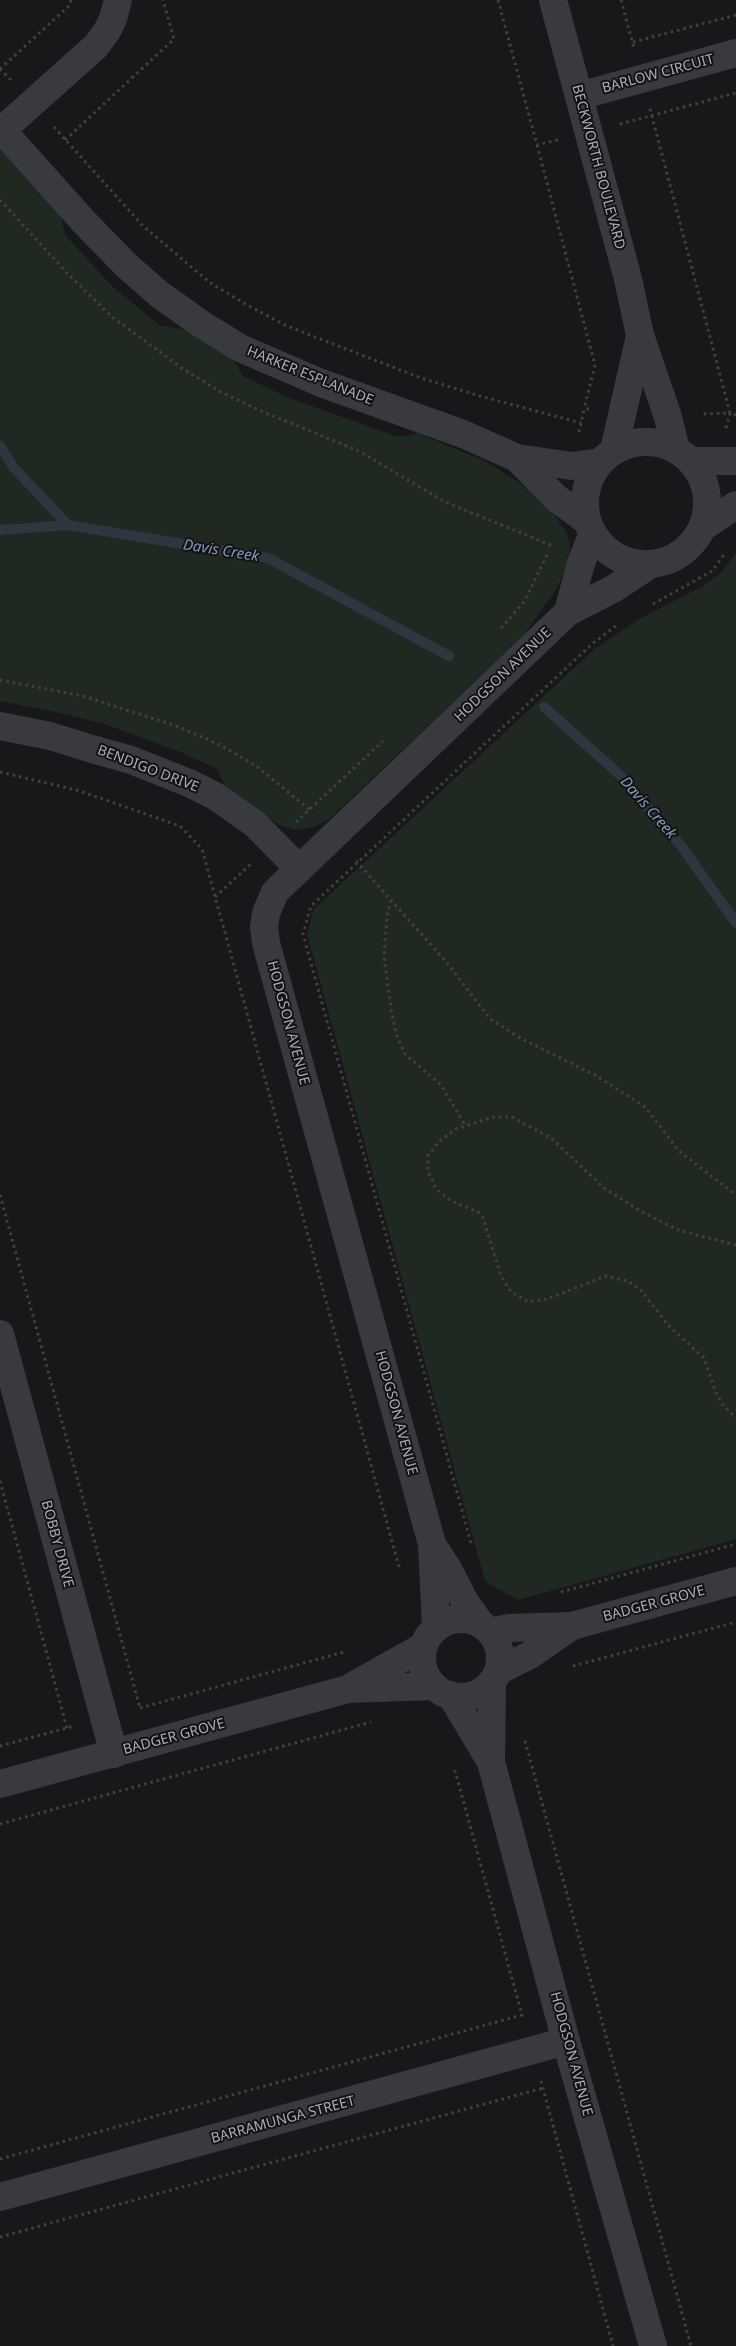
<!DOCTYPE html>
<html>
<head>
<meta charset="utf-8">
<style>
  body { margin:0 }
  canvas { display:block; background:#18181a }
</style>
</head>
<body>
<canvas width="736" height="2346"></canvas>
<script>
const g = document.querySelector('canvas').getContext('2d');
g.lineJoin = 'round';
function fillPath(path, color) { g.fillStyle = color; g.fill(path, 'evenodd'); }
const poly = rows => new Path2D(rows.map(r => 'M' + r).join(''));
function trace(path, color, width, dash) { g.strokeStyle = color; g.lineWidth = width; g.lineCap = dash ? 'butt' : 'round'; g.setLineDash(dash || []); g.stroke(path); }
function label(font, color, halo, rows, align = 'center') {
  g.font = font + ' "Noto Sans",sans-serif'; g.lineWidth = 4; g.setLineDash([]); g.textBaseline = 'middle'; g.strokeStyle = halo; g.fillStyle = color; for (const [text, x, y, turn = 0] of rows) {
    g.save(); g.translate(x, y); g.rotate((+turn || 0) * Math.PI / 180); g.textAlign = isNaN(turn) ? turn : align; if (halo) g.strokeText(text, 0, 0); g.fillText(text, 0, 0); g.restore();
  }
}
fillPath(poly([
  [0,149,61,216,65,235,113,287,159,325,184,330,233,360,243,376,289,398,393,435,404,437,417,433,487,462,530,490,550,509,567,533,570,545,568,562,557,588,523,636,328,820,311,828,296,830,279,825,226,787,217,769,183,753,105,724,61,713,0,701],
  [736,553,736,1539,518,1600,485,1581,307,934,314,909,596,648,641,618,703,586,722,572]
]), '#202921');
trace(poly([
  [0,446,14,468,68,525],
  [0,530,68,525,268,558,449,656],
  [544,707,620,775,682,847,736,923]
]), '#2e363f', 10);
trace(poly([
  [498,0,537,145,558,140],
  [621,0,634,48],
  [633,42,736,15],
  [0,69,11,80],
  [0,69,70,5,71,0],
  [650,109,730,413,701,414],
  [620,124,736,93],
  [54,127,143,226,209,282,247,305,287,326,421,378,480,396,581,423],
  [65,140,174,39,163,0],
  [537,145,595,365,584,409],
  [0,200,68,274,111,316,183,369,221,392,261,411,359,451,445,502,553,546],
  [726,428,730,413,736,415],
  [579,432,584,409,590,409],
  [653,604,712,571,726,552],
  [501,628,524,602,549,551],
  [0,680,83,696,179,727,220,745,255,765,310,810],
  [0,772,80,791,180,826,202,849,399,1567],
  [296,822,383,741],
  [356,861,449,965,490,1019,522,1039,595,1075,645,1107,679,1151,736,1195],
  [215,897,251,864],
  [391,900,387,916,384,956,392,1015,397,1036,405,1054,441,1085,465,1125],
  [0,1195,140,1708],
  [736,1245,678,1230,640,1211,604,1188,551,1138,512,1117,493,1117,456,1129,439,1141,428,1156,428,1171,436,1189,451,1201,478,1212,483,1218,501,1276,511,1292,527,1301,537,1301,547,1299,606,1276,627,1281,640,1289,668,1325,704,1358,716,1393,722,1404,736,1418],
  [0,1481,67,1728],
  [471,1543,303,934,311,906,592,644,617,625],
  [561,1592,736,1544],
  [573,1666,736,1622],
  [140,1708,344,1652],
  [525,1741,691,2346],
  [0,1746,74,1726],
  [0,1824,371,1722],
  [541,2081,613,2346],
  [0,2159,522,2015,454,1767],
  [0,2237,543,2088]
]), '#3f4146', 3, [2.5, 4]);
trace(poly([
  [553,0,628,279,640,335,667,414,676,449],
  [579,96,736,53],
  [0,128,85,223,127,266,159,294,201,324,240,348,321,383,463,434,517,458,572,466,600,462],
  [2,130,96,46,107,31,113,19,118,0],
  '585 503a61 61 0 1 1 122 0a61 61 0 1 1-122 0Z',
  [614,450,640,336],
  [517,458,555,497,587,521],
  [692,461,736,461],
  [703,527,736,505],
  [568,612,581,563,593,533],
  [0,726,50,736,92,749,131,760,189,783,215,796,255,824,299,869],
  [0,1334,114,1754],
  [433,1546,448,1569,465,1602,480,1623],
  '422 1658a39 39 0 1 1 78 0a39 39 0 1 1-78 0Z',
  [436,1627,432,1544,266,943,264,927,266,913,275,892,568,612,613,589,651,564],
  [490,1632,509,1628,572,1626,736,1581],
  [498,1671,530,1655,572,1626],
  [351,1687,424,1646],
  [451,1695,491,1762,566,2041,653,2346],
  [491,1762,492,1682],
  [0,1784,348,1689,434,1686],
  [0,2197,566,2041]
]), '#393a3f', 28);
label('14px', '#aaaeba', '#131315', [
  ["BARLOW CIRCUIT",658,74,-15],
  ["BECKWORTH BOULEVARD",598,167,75],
  ["HARKER ESPLANADE",310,376,22],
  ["HODGSON AVENUE",503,675,-44],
  ["BENDIGO DRIVE",148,769,21],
  ["HODGSON AVENUE",288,1023,75],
  ["HODGSON AVENUE",396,1413,75],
  ["BOBBY DRIVE",57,1544,75],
  ["BADGER GROVE",654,1604,-15],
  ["BADGER GROVE",174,1737,-15],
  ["HODGSON AVENUE",571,2054,75],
  ["BARRAMUNGA STREET",283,2120,-15]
]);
label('italic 15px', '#819bb5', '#131315', [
  ["Davis Creek",221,551,9],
  ["Davis Creek",648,808,49]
]);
</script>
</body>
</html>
